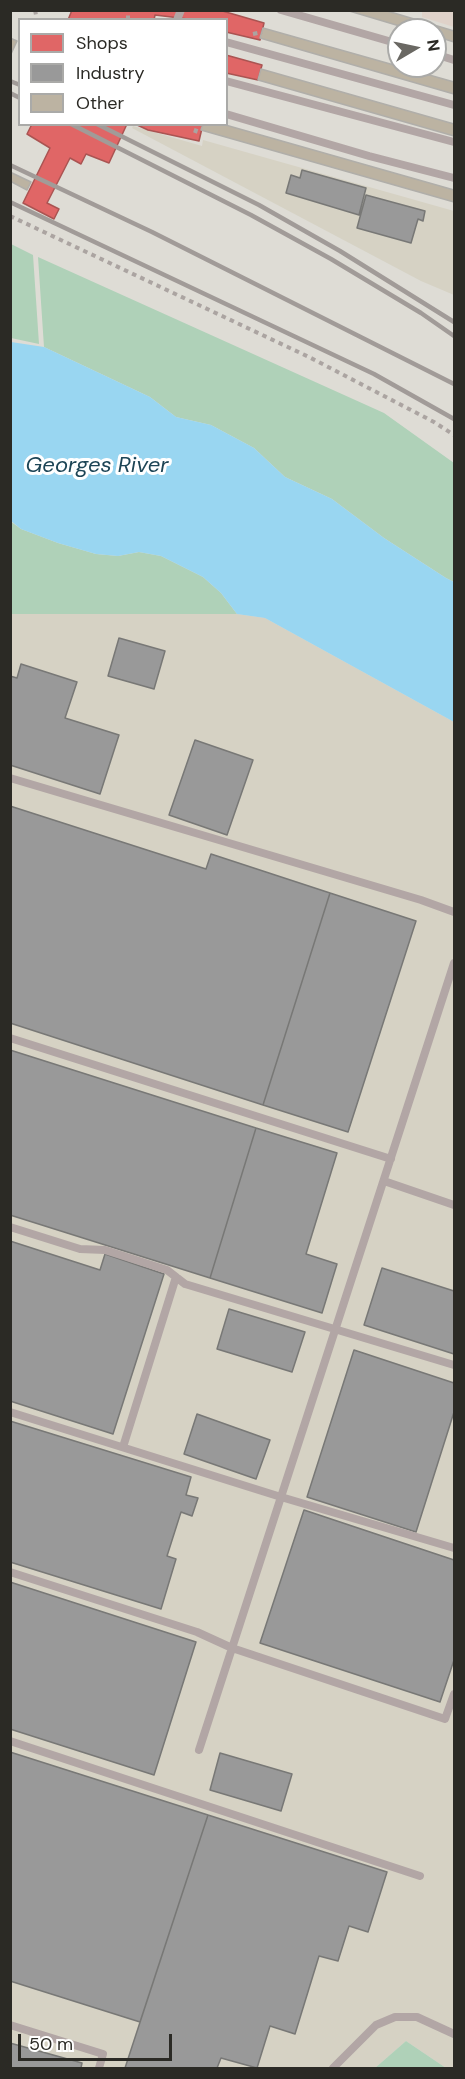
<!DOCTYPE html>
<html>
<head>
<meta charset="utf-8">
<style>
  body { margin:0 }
  #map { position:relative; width:465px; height:2079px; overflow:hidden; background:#dedcd5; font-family:"DM Sans",sans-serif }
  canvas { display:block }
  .frame { position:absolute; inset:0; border:12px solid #2b2a25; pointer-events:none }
  .legend { position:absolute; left:18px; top:18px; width:210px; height:108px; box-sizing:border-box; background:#fff; border:2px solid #aaaaa8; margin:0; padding:8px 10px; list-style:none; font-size:18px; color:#2b2a25 }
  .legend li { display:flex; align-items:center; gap:12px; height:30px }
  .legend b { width:30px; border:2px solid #aaaaa8 }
  .north { position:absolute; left:387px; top:18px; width:60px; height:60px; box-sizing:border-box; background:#fff; border:2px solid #aaaaa8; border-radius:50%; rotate:81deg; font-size:16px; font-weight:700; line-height:24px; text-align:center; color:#2b2a25 }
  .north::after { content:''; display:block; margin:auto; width:21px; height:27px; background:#6a6863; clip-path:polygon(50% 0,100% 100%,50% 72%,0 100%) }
  .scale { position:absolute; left:18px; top:2034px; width:154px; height:27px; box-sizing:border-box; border:3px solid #2b2a25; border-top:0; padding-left:8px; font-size:18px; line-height:21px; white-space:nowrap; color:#2b2a25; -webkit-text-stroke:4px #fff; paint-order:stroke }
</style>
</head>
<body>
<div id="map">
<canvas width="465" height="2079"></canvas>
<div class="frame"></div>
<ul class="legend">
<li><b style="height:16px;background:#e06666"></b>Shops</li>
<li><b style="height:16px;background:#999"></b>Industry</li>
<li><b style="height:16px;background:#bcb3a2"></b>Other</li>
</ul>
<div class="north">N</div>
<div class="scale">50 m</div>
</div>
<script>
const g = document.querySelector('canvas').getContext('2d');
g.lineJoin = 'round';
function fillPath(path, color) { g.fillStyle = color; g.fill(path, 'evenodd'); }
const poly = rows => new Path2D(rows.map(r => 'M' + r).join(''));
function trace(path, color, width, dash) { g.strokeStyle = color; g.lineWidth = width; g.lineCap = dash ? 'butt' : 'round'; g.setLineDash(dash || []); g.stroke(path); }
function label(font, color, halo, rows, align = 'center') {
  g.font = font + ' "DM Sans",sans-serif'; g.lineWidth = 6; g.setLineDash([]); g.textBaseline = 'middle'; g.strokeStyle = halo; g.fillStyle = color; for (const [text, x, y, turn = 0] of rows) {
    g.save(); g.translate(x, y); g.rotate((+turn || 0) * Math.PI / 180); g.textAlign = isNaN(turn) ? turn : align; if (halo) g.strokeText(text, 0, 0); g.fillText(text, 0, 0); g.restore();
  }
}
fillPath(poly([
  [133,126,202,146,203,140,454,211,454,295,421,281,132,128],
  [11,614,237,614,265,618,454,722,454,2068,446,2068,406,2041,375,2068,11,2068]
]), '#d6d2c4');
fillPath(poly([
  [422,11,454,11,454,27,422,17]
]), '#dfd2c9');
fillPath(poly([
  [11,244,33,255,39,344,11,338],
  [38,257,384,413,454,463,454,582,446,578,384,538,332,499,285,477,254,448,211,425,176,417,150,397,44,347],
  [10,521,21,529,58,543,96,554,118,556,139,552,161,556,203,577,221,593,237,614,11,614],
  [406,2041,446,2068,375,2068]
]), '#afd1b8');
fillPath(poly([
  [11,342,44,347,150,397,176,417,211,425,254,448,285,477,332,499,384,538,446,578,454,582,454,722,265,618,237,614,221,593,203,577,161,556,139,552,118,556,96,554,58,543,21,529,11,521]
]), '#99d6f1');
const shops = poly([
  [72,10,219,10,264,23,260,40,226,32,226,20,196,20,155,15,154,20,68,20,72,10],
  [226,55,262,65,258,80,226,73,226,55],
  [127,124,109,163,86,154,81,164,70,158,47,203,59,209,54,219,23,203,50,148,27,134,32,124,127,124],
  [135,124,203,124,199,141,148,130,135,124]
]);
fillPath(shops, '#e06666');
trace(shops, '#aa5452', 1.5);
const industry = poly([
  [302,170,366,188,359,215,286,193,291,175,300,178,302,170],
  [366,195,425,211,423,221,418,219,411,243,357,228,366,195],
  [119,638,165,651,154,689,108,676,119,638],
  [21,664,77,682,65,718,119,735,100,794,10,765,10,676,17,678,21,664],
  [195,740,253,760,227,835,169,815,195,740],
  [10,806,206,869,211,854,330,893,263,1105,10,1023,10,806],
  [330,893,416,921,348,1132,263,1105,330,893],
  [10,1050,256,1128,210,1278,10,1215,10,1050],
  [256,1128,337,1153,306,1254,337,1264,322,1313,210,1278,256,1128],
  [10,1241,100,1270,105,1254,164,1274,113,1434,10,1401,10,1241],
  [382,1268,454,1291,454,1354,364,1325,382,1268],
  [229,1309,305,1332,292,1372,217,1349,229,1309],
  [354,1350,454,1383,454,1412,416,1532,307,1497,354,1350],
  [197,1414,270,1440,256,1479,184,1454,197,1414],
  [10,1421,191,1477,186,1495,198,1498,192,1516,181,1512,167,1556,176,1559,161,1609,10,1562,10,1421],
  [304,1510,454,1560,454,1660,440,1702,260,1643,304,1510],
  [10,1582,196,1642,154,1775,10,1729,10,1582],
  [10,1752,208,1815,140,2022,10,1981,10,1752],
  [220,1753,292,1774,281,1811,210,1790,220,1753],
  [208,1815,387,1872,368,1932,349,1926,338,1961,319,1956,295,2034,270,2026,257,2068,221,2058,217,2068,125,2068,208,1815],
  [10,2043,82,2063,81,2068,10,2068,10,2043]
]);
fillPath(industry, '#999');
trace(industry, '#787876', 1.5);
const building = poly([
  [346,10,384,10,454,31,454,42,435,36,435,30,413,30,346,10],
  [263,28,454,82,454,94,260,38,263,28],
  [10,38,17,41,11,54,10,54,10,38],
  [261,69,454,124,454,136,258,80,261,69],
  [203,124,222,124,454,190,454,202,201,130,203,124],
  [10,172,31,182,27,190,10,181,10,172]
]);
fillPath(building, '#bcb3a2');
trace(building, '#b0aea9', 1.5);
trace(poly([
  [35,10,37,20],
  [128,20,128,10],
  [253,34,262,32],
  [195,133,198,124],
  [10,216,309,357,434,422,454,435]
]), '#aba4a1', 4, [4.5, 4.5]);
trace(poly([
  [281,10,399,44],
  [177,20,181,10],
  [226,42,454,105],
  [435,54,454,60],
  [226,81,454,142],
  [226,114,369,156,454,178],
  [10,778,421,900,454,912],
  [10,1038,391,1159],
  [384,1181,454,1205],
  [10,1227,80,1249,105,1250,167,1270,185,1284,454,1365],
  [10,1412,281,1497,454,1548],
  [123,1447,176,1277],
  [10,1572,197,1632,232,1648,445,1719,454,1694],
  [10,1741,420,1876],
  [199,1750,454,963],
  [10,2025,103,2054,99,2068],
  [333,2068,376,2025,395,2017,417,2017,454,2034]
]), '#b2a6a5', 8);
trace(poly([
  [10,81,20,85],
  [10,93,20,98],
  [71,124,251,215,331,259,421,313,454,336],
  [97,124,259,205,340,251,454,322],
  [10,165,152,232,454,384],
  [10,202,374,374,454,419]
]), '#a19b98', 4.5);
label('italic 22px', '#1d4556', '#fff', [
  ["Georges River",97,466]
]);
</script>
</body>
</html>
